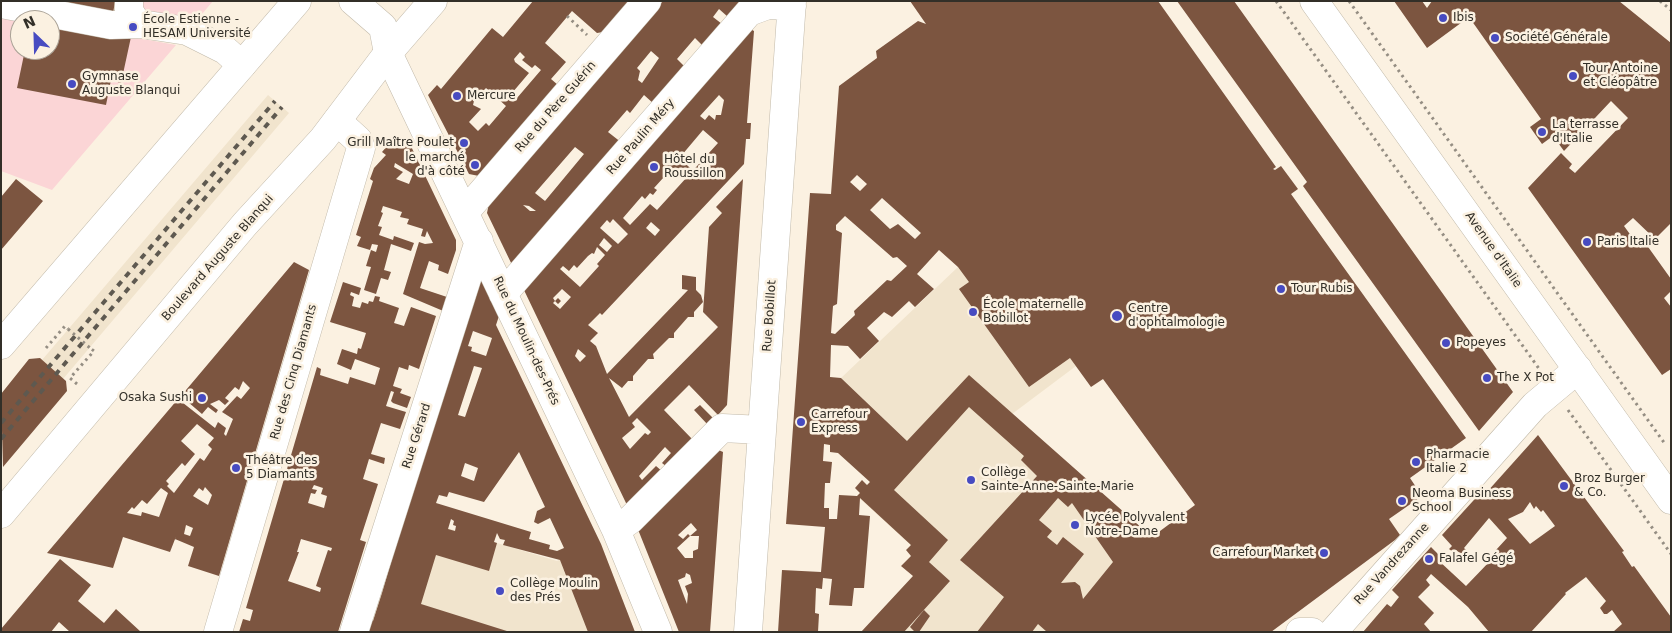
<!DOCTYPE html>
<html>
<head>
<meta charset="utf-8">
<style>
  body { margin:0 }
  #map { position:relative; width:1672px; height:633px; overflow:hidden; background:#fbf1e1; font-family:"DejaVu Sans",sans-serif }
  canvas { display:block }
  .frame { position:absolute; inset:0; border:2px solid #322f28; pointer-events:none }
  .north { position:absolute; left:10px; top:10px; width:50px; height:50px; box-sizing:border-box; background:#fbf1e1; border:1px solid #aba397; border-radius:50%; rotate:336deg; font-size:14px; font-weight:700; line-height:20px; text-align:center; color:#322f28 }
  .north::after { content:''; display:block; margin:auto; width:18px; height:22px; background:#474bc1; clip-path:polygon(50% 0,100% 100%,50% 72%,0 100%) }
</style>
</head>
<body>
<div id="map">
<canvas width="1672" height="633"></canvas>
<div class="frame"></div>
<div class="north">N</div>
</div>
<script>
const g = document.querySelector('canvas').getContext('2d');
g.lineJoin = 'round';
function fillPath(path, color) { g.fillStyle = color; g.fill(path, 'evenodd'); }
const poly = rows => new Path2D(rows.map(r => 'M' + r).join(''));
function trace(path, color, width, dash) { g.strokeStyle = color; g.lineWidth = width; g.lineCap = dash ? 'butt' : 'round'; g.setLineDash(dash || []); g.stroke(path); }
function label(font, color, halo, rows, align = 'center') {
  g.font = font + ' "DejaVu Sans",sans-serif'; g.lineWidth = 5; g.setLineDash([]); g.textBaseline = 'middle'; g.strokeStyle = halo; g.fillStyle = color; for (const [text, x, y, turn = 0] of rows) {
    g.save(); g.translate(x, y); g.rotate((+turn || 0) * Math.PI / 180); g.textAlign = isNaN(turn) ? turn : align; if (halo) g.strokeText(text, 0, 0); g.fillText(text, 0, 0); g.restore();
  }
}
fillPath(poly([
  [268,95,289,113,63,379,42,360],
  [987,243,1076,366,1012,414,1154,539,1079,632,904,632,950,581,857,496,907,441,841,378,958,267],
  [404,515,557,561,601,544,635,632,406,632,371,621]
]), '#f1e4cd');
fillPath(poly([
  [141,1,213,1,197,20,143,14],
  [1,13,20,20,20,50,50,50,50,22,176,45,52,190,1,171]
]), '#fbd5d6');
fillPath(poly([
  [39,1,115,1,113,14],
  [533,1,630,1,603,32,597,33,572,11,545,43,566,62,551,79,558,85,479,176,469,174,428,95,437,85,441,89,492,28,503,37],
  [520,52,525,57,522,60,532,68,535,65,541,70,517,98,512,93,529,73,515,62,514,59],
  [486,88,506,106,489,126,486,123,478,131,469,122,481,109,473,105,474,101],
  [663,1,741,1,728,17,719,9,713,17,722,24,703,46,695,38,677,59,685,67,654,104,644,95,630,113,627,110,608,132,622,143,514,269,487,213,489,203],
  [651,51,659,58,642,83,638,80,640,71,637,68],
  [575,147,584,154,545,201,535,193],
  [523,205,529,206,536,211,530,211],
  [910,1,1158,1,1276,167,1273,169,1275,170,1281,166,1298,189,1291,194,1466,438,1410,478,1422,496,1389,519,1400,535,1395,540,1271,632,1047,632,1038,624,1032,632,977,632,1004,597,960,560,1037,476,1021,460,1024,456,969,407,894,490,948,540,929,562,950,581,904,632,861,632,913,576,901,566,911,556,906,550,911,545,860,498,859,515,870,516,864,588,854,588,852,606,829,605,832,579,823,578,822,589,816,588,815,613,819,614,818,632,778,632,782,570,821,572,825,527,786,524,810,193,831,194,839,86,877,58,876,51,918,21,926,24],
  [857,175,867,184,860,191,850,182],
  [882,198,921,233,915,239,898,224,890,229,870,210],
  [845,216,893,258,897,257,907,266,891,281,887,280,854,311,855,315,835,334,831,333,833,306,837,304,842,233,836,230,836,225],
  [939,250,958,267,969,282,959,289,1029,387,1070,358,1091,387,1103,379,1195,505,1152,537,969,375,907,441,841,378,830,377,831,345,848,346,860,359,879,341,867,328,884,312,892,317,909,301,915,307,934,289,917,274],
  [824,444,830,445,830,452,838,453,870,482,867,485,862,480,855,488,860,493,857,496,839,495,837,519,829,519,829,508,824,508,825,483,830,483,832,462,823,461],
  [1058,498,1068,507,1072,503,1113,562,1083,599,1080,586,1075,582,1061,583,1084,554,1063,537,1057,545,1047,537,1052,531,1039,520],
  [1177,1,1234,1,1513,392,1479,431,1303,186,1307,182],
  [1394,1,1422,1,1427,8,1432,1,1619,1,1671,43,1671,223,1655,239,1633,218,1624,226,1640,248,1646,244,1671,279,1671,291,1664,298,1671,307,1671,369,1662,375,1528,188,1561,153,1572,164,1569,168,1575,173,1628,118,1611,101,1564,151,1553,136,1542,144,1530,127,1541,119,1469,17,1427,48],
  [50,22,131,37,121,83,111,80,106,105,17,88,25,50,50,50],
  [745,26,754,31,747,123,751,123,750,139,746,139,744,164,602,315,600,313,588,325,598,333,590,341,596,346,607,374,688,290,682,289,682,275,696,277,696,290,701,295,703,302,694,312,694,317,688,317,674,333,674,338,669,338,653,354,654,359,648,359,633,376,633,381,628,381,622,388,609,378,629,417,718,327,703,312,709,227,722,213,716,207,743,179,727,405,718,415,689,385,664,410,693,440,667,467,662,463,671,453,665,447,639,476,642,480,656,466,663,472,633,503,626,503,523,288],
  [719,95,724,100,721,115,716,115,715,120,709,115,705,120,700,116],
  [703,130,718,143,657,210,650,204,630,225,623,218,642,196,645,199,650,193,653,195,657,190,654,188,664,177,666,179,670,175,668,172,670,169,678,176,684,169,687,172,690,168,682,160,679,164,676,162],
  [613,219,628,234,618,244,600,228,607,220,610,223],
  [651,222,660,230,655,236,646,228],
  [604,238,612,246,607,252,599,245],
  [597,247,605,255,597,264,599,266,580,287,560,269,563,266,569,271,574,265,577,268,588,256,592,253,594,254],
  [562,289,571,297,560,309,553,303,555,301,558,304,561,301,558,298,555,301,553,298],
  [578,349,586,356,580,362,575,356],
  [637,418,651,432,648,435,645,433,630,449,622,438,635,427,632,423],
  [395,137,408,140,456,240,456,250,448,274,438,270,439,265,429,261,420,288,453,299,448,313,403,294,419,242,425,244,433,243,427,231,425,237,421,236,423,229,407,224,409,219,400,217,402,212,383,206,381,212,383,213,378,226,382,227,379,235,393,240,394,236,414,243,411,251,391,244,384,270,391,272,388,280,381,278,376,294,364,290,371,267,366,266,371,250,376,252,378,245,372,244,370,250,357,246,361,237,356,235,373,181,370,179,374,168,386,155,382,152],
  [395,163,413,174,409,184,396,179,403,172,394,167],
  [16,179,43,201,1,250,1,197],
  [294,262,309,270,219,576,188,566,194,547,175,539,177,534,170,552,123,537,113,568,47,553,178,399,215,428,218,422,226,428,224,434,226,436,233,419,222,412,237,396,241,399,250,388,243,381,239,390,235,387,225,398,229,401,225,405,219,400,210,404,218,410,216,413,208,407,202,414,181,396],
  [197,424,214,438,208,445,212,449,204,461,200,458,174,493,167,486,169,484,166,481,182,463,185,466,195,454,181,441],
  [205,487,212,495,208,505,193,496,199,488,203,491],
  [161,488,168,493,159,517,142,512,141,516,127,513,132,507,134,509,142,500,147,504],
  [186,525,193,528,190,536,184,534],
  [473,280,483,282,499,316,496,325,601,544,635,632,588,632,560,560,503,545,505,540,500,539,497,533,494,542,497,543,489,571,436,555,421,604,510,632,364,632,368,620,373,621,382,593],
  [473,331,492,338,486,356,471,351,472,347,468,346],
  [474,366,482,368,465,417,458,415],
  [519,452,545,507,537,511,534,522,538,524,550,518,564,548,557,551,549,549,550,545,529,539,531,532,436,503,439,495,447,497,449,492,484,502],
  [465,463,478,468,474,481,461,476],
  [451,519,454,521,453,525,456,526,455,531,448,529],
  [343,282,361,288,359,295,351,292,350,295,354,297,352,306,360,308,362,302,368,304,369,301,373,302,375,296,380,297,379,301,399,308,394,323,404,326,411,307,436,316,419,369,409,365,408,370,399,367,393,386,402,389,400,393,411,397,407,408,393,403,391,401,394,392,391,391,386,406,406,412,400,429,381,423,371,454,385,458,384,464,369,459,363,479,378,484,360,540,366,542,338,632,239,632,243,619,250,621,253,610,246,608,317,367,321,369,320,375,348,384,350,377,375,385,380,368,355,359,351,370,337,364,342,349,357,354,358,348,361,349,366,333,330,322],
  [314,485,323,488,321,494,327,496,324,508,308,503,311,493,315,494,317,490,312,489],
  [301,539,332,548,331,551,328,550,316,586,321,588,320,592,288,581,299,552,297,552],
  [40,358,66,381,67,391,3,467,1,394,29,359],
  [700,405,714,419,708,425,694,410],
  [1538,435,1624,551,1622,552,1632,567,1634,566,1671,617,1671,632,1613,632,1622,624,1612,610,1607,614,1604,614,1600,608,1606,601,1586,577,1565,593,1566,594,1531,632,1489,632,1468,607,1431,574,1426,580,1430,585,1418,597,1434,613,1424,624,1431,632,1363,632,1387,604,1391,607,1399,597,1392,590,1431,547,1441,557,1438,560,1466,586,1491,560,1489,558,1495,552,1498,553,1496,550,1507,538,1489,518,1464,548,1468,552,1464,556,1456,550,1453,552,1449,549,1452,546,1442,535,1483,490,1486,493],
  [1530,502,1534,509,1536,506,1541,512,1543,510,1555,526,1530,544,1508,519,1523,512],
  [714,448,723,452,710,632,679,632,637,527],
  [691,523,697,530,690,536,699,536,698,549,693,551,693,558,685,558,677,548,690,536,688,534,683,539,678,535],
  [686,573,690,575,692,583,685,586,688,594,687,604,678,580,685,577],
  [60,559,91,585,78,601,104,623,116,609,141,632,70,632,59,622,51,632,1,632,1,629],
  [924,610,930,616,919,632,915,632,910,627]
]), '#7c5540');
const minor = poly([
  [129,1,129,11,135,20,141,24],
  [353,1,383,27,388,53,616,530,658,632],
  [1,4,111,25,141,24,187,31,225,50,242,65],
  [465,212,647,1],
  [503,294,749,12,768,5,792,6],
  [616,530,630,520,722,428,762,430],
  [218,632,361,148,358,140,337,121],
  [354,632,479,241],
  [748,632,792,1],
  [1300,632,1312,632],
  [1333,632,1535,405,1578,369]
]);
const major = poly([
  [1314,1,1671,500],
  [1,345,297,1],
  [1,514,245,224,323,139,388,53,433,1]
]);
trace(minor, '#c1b9a9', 29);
trace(major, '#c1b9a9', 29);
trace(poly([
  [1276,1,1540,370],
  [1349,1,1665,444],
  [1660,1,1671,10],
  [567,16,587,35],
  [46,348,65,326,68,329],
  [77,384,70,378,94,351,90,348],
  [1568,410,1671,554]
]), '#958e83', 3, [2.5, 4]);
trace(minor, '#fff', 28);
trace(major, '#fff', 28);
trace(poly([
  [1,423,275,101],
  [1,439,282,107]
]), '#5e5950', 4, [6, 6]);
trace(poly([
  [68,329,90,348]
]), '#958e83', 3, [2.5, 4]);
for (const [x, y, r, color] of [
  [1443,18,5,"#474bc1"],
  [133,27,5,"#474bc1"],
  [1495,38,5,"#474bc1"],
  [1573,76,5,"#474bc1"],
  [72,84,5,"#474bc1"],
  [457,96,5,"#474bc1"],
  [1542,132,5,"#474bc1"],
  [464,143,5,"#474bc1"],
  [475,165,5,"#474bc1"],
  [654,167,5,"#474bc1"],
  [1587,242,5,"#474bc1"],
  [1281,289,5,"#474bc1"],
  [973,312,5,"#474bc1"],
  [1117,316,6,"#474bc1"],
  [1446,343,5,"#474bc1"],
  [1487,378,5,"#474bc1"],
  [202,398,5,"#474bc1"],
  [801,422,5,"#474bc1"],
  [1416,462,5,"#474bc1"],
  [236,468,5,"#474bc1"],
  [971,480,5,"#474bc1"],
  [1564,486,5,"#474bc1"],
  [1402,501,5,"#474bc1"],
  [1075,525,5,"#474bc1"],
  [1324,553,5,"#474bc1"],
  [1429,559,5,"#474bc1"],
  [500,591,5,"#474bc1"]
]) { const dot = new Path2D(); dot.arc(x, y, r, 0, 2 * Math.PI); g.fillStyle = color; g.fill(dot); trace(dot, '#fbf1e1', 2); }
label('12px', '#322f28', '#fbf1e1', [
  ["Ibis",1453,18],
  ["École Estienne -",143,20],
  ["HESAM Université",143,34],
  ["Société Générale",1505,38],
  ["Tour Antoine",1583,69],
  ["et Cléopâtre",1583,83],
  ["Gymnase",82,77],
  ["Auguste Blanqui",82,91],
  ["Mercure",467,96],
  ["La terrasse",1552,125],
  ["d'Italie",1552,139],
  ["Grill Maître Poulet",454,143,"right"],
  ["le marché",465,158,"right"],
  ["d'à côté",465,172,"right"],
  ["Hôtel du",664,160],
  ["Roussillon",664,174],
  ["Paris Italie",1597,242],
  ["Tour Rubis",1291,289],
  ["École maternelle",983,305],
  ["Bobillot",983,319],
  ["Centre",1128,309],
  ["d'ophtalmologie",1128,323],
  ["Popeyes",1456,343],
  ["The X Pot",1497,378],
  ["Osaka Sushi",192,398,"right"],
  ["Carrefour",811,415],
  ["Express",811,429],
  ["Pharmacie",1426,455],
  ["Italie 2",1426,469],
  ["Théâtre des",246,461],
  ["5 Diamants",246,475],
  ["Collège",981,473],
  ["Sainte-Anne-Sainte-Marie",981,487],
  ["Broz Burger",1574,479],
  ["& Co.",1574,493],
  ["Neoma Business",1412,494],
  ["School",1412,508],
  ["Lycée Polyvalent",1085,518],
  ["Notre-Dame",1085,532],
  ["Carrefour Market",1314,553,"right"],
  ["Falafel Gégé",1439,559],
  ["Collège Moulin",510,584],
  ["des Prés",510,598]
], 'left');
label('12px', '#322f28', '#fbf1e1', [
  ["Rue du Père Guérin",556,107,-49],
  ["Rue Paulin Méry",641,137,-49],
  ["Avenue d'Italie",1493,250,55],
  ["Boulevard Auguste Blanqui",218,258,-49],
  ["Rue Bobillot",770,316,-86],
  ["Rue du Moulin-des-Prés",526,341,65],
  ["Rue des Cinq Diamants",294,372,-74],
  ["Rue Gérard",417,436,-72],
  ["Rue Vandrezanne",1392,564,-48]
]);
</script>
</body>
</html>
